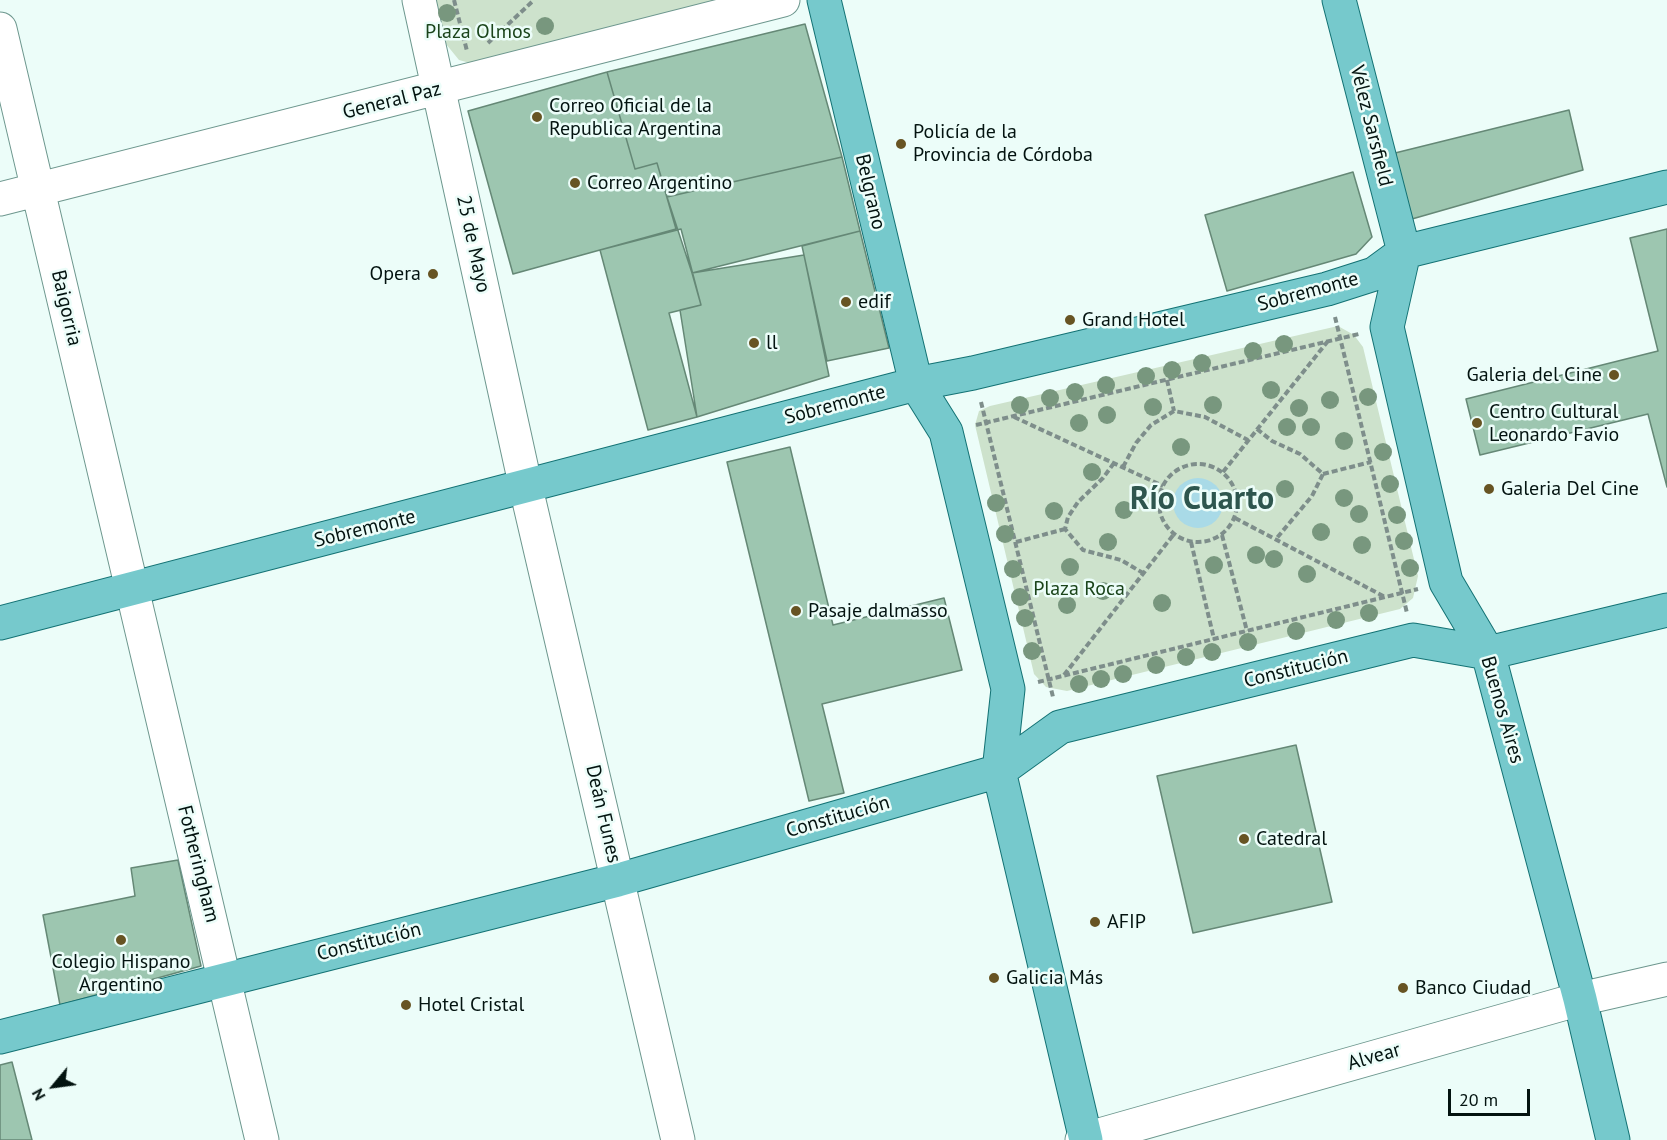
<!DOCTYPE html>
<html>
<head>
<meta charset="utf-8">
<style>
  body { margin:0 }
  #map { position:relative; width:1667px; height:1140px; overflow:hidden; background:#ecfdf9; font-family:"PT Sans",sans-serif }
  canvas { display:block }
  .north { position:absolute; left:24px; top:1056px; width:60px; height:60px; -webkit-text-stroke:4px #ecfdf9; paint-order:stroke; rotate:241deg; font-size:16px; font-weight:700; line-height:24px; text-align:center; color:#031310 }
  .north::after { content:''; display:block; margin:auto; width:21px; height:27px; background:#031310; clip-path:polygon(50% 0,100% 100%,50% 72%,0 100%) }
  .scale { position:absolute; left:1448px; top:1089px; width:82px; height:27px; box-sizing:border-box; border:3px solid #031310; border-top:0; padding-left:8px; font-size:18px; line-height:21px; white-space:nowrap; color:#031310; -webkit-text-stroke:4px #ecfdf9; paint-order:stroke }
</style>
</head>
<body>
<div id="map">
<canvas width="1667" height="1140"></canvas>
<div class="north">N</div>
<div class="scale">20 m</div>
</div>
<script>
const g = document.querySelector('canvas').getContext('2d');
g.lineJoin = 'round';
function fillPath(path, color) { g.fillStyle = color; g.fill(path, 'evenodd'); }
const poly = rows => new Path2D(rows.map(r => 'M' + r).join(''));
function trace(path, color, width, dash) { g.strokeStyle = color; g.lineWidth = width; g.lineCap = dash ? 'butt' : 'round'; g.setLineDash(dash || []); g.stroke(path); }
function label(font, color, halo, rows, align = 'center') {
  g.font = font + ' "PT Sans",sans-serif'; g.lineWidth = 5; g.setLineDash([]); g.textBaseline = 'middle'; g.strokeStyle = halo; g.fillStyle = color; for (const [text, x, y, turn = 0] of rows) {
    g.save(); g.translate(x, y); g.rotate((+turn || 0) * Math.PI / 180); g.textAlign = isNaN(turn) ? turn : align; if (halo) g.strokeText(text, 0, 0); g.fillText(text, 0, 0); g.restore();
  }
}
fillPath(poly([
  [435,0,739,0,477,65,459,60,446,44],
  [1338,326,1354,335,1363,347,1418,576,1413,598,1400,609,1067,691,1046,687,1034,674,975,425,979,411,990,406]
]), '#cde2cc');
fillPath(poly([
  '1173 503a25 25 0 1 1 50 0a25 25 0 1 1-50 0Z'
]), '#a9dae7');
const building = poly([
  [805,24,842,157,667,197,657,163,635,169,607,72,805,24],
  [607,72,635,169,657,163,676,229,513,274,468,111,607,72],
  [1569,110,1583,170,1412,219,1395,153,1569,110],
  [842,157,860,231,692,273,667,197,842,157],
  [1353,172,1372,237,1356,254,1227,291,1205,215,1353,172],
  [681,229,701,305,669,313,697,417,648,430,600,250,681,229],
  [1667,229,1667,487,1648,414,1480,455,1466,399,1658,351,1630,238,1667,229],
  [860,231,889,348,827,361,802,246,860,231],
  [804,255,829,376,697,417,680,310,701,305,692,273,804,255],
  [790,447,833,625,944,598,962,670,822,704,844,793,809,801,727,462,790,447],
  [1296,745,1332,902,1193,933,1157,776,1296,745],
  [178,860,201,966,60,1005,43,915,135,896,131,868,178,860],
  [12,1062,32,1140,0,1140,0,1065,12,1062]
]);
fillPath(building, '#9dc6b0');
trace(building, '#658876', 1.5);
const minor = poly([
  [419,0,526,488,678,1140],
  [0,29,262,1140],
  [0,199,783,0],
  [1082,1140,1580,999,1667,979]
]);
const major = poly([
  [824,0,916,384,946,432,1008,689,999,771,1086,1140],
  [1339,0,1404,252,1387,327,1446,582,1488,653,1580,999,1613,1140],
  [0,623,916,384,973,373,1327,289,1374,274,1404,252,1667,187],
  [0,1037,618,880,999,771,1060,727,1413,640,1488,653,1667,610]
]);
trace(minor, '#6d978e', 35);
trace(major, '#137274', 35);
trace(poly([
  [454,0,467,51],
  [488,43,534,0],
  [1335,317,1407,613],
  [1167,380,1174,411],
  [981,402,1053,697],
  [1014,417,1163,486],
  [976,425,1359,334],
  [1257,429,1272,441,1300,454,1323,474,1312,496,1276,539],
  [1114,463,1103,478,1078,502,1068,517,1065,529,1083,550,1121,560,1143,573],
  '1159 503a39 39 0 1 1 78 0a39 39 0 1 1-78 0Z',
  [1123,467,1136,443,1151,425,1174,411,1205,417,1248,440],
  [1223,472,1328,341],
  [1323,474,1371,462],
  [1235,518,1385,597],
  [1222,535,1247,631],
  [1016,542,1065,529],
  [1191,542,1214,639],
  [1064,675,1174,534],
  [1038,682,1418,589]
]), '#7e8e8b', 4, [6, 3]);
trace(minor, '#fff', 33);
trace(major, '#76c9cc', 33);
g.fillStyle = '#78977e';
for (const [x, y] of [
  [447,13],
  [545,26],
  [1284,344],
  [1253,351],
  [1202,363],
  [1172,370],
  [1146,376],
  [1106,385],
  [1271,390],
  [1075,392],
  [1368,397],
  [1050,398],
  [1330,400],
  [1020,405],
  [1213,405],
  [1153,407],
  [1299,408],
  [1107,415],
  [1079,423],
  [1287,427],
  [1311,427],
  [1344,441],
  [1181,447],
  [1383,452],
  [1092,472],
  [1390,484],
  [1285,489],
  [1344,498],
  [996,503],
  [1124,510],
  [1054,511],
  [1359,514],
  [1397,515],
  [1321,532],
  [1005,534],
  [1404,541],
  [1108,542],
  [1362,545],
  [1256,555],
  [1274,559],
  [1214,565],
  [1070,567],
  [1410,568],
  [1013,569],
  [1307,574],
  [1103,591],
  [1020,597],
  [1162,603],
  [1067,605],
  [1369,613],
  [1025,618],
  [1336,620],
  [1296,631],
  [1248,642],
  [1032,651],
  [1212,652],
  [1186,657],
  [1156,665],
  [1123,674],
  [1101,679],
  [1079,684]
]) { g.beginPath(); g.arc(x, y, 9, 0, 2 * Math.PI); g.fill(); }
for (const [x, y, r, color] of [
  [537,117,6,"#675423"],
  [901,144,6,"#675423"],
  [575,183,6,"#675423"],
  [433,274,6,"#675423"],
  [846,302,6,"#675423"],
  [1070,320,6,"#675423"],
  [754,343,6,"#675423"],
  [1614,375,6,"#675423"],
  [1477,423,6,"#675423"],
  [1489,489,6,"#675423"],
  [796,611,6,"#675423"],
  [1244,839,6,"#675423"],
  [1095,922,6,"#675423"],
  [121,940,6,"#675423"],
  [994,978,6,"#675423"],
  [1403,988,6,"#675423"],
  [406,1005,6,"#675423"]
]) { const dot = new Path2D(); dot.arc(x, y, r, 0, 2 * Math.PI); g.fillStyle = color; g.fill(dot); trace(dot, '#ecfdf9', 2); }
label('20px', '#1a441a', '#ecfdf9', [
  ["Plaza Olmos",478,32],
  ["Plaza Roca",1079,589]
]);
label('20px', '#031310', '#ecfdf9', [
  ["General Paz",392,101,-14],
  ["Vélez Sarsfield",1371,126,76],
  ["Belgrano",870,192,77],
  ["25 de Mayo",473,244,78],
  ["Sobremonte",1308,292,-15],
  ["Baigorria",66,308,77],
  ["Sobremonte",835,405,-15],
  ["Sobremonte",365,529,-14],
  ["Constitución",1296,669,-14],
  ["Buenos Aires",1502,710,74],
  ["Deán Funes",603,814,77],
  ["Constitución",838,817,-16],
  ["Fotheringham",198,864,76],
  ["Constitución",369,942,-14],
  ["Alvear",1374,1057,-16]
]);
label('20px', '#031310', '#ecfdf9', [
  ["Correo Oficial de la",549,106],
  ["Republica Argentina",549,129],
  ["Policía de la",913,132],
  ["Provincia de Córdoba",913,155],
  ["Correo Argentino",587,183],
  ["Opera",421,274,"right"],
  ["edif",858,302],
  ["Grand Hotel",1082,320],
  ["ll",766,343],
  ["Galeria del Cine",1602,375,"right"],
  ["Centro Cultural",1489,412],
  ["Leonardo Favio",1489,435],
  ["Galeria Del Cine",1501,489],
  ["Pasaje dalmasso",808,611],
  ["Catedral",1256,839],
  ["AFIP",1107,922],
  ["Colegio Hispano",121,962,"center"],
  ["Argentino",121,985,"center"],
  ["Galicia Más",1006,978],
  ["Banco Ciudad",1415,988],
  ["Hotel Cristal",418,1005]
], 'left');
label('bold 32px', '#2e564e', '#ecfdf9', [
  ["Río Cuarto",1202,500]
]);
</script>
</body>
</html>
